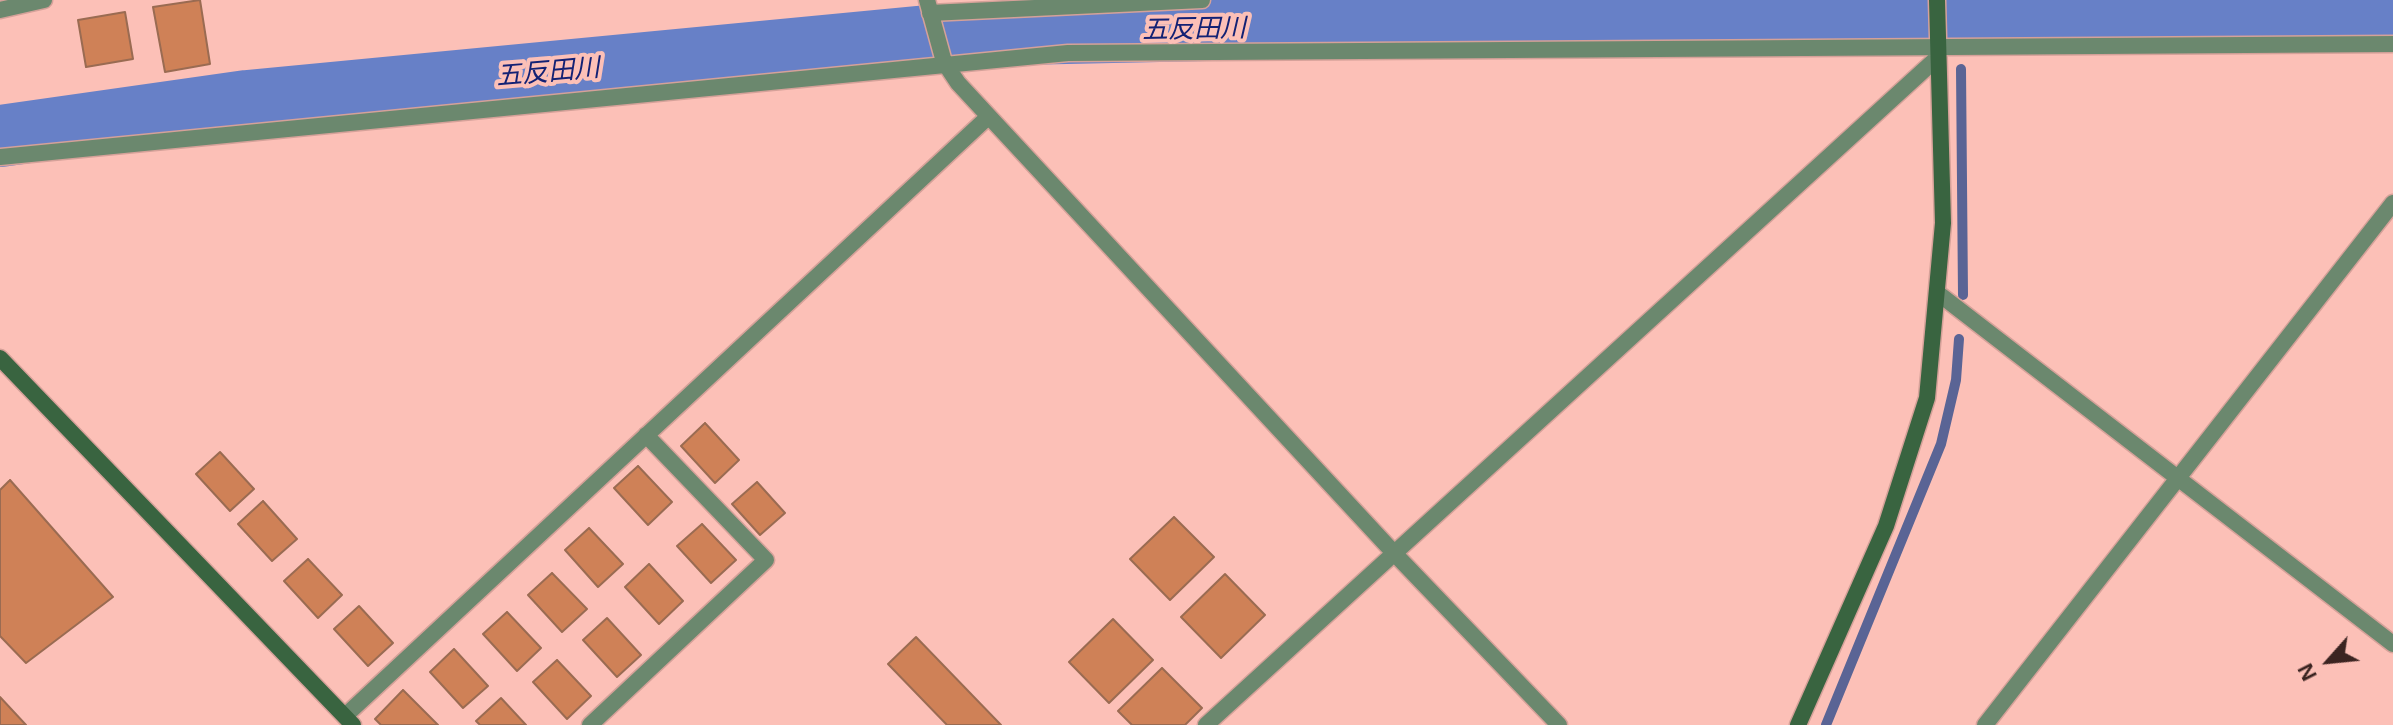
<!DOCTYPE html>
<html>
<head>
<meta charset="utf-8">
<style>
  body { margin:0 }
  #map { position:relative; width:2393px; height:725px; overflow:hidden; background:#fcc0b7; font-family:Arial,sans-serif }
  canvas { display:block }
  .north { position:absolute; left:2289px; top:621px; width:80px; height:80px; -webkit-text-stroke:6px #fcc0b7; paint-order:stroke; rotate:243deg; font-size:22px; font-weight:700; line-height:32px; text-align:center; color:#3b2421 }
  .north::after { content:''; display:block; margin:auto; width:28px; height:36px; background:#3b2421; clip-path:polygon(50% 0,100% 100%,50% 72%,0 100%) }
</style>
</head>
<body>
<div id="map">
<canvas width="2393" height="725"></canvas>
<div class="north">N</div>
</div>
<script>
const g = document.querySelector('canvas').getContext('2d');
g.lineJoin = 'round';
const poly = rows => new Path2D(rows.map(r => 'M' + r).join(''));
function trace(path, color, width, dash) { g.strokeStyle = color; g.lineWidth = width; g.lineCap = dash ? 'butt' : 'round'; g.setLineDash(dash || []); g.stroke(path); }
function fillPath(path, color) { g.fillStyle = color; g.fill(path, 'evenodd'); }
function label(font, color, halo, rows, align = 'center') {
  g.font = font + ' Arial,"Noto Sans JP",sans-serif'; g.lineWidth = 8; g.setLineDash([]); g.textBaseline = 'middle'; g.strokeStyle = halo; g.fillStyle = color; for (const [text, x, y, turn = 0] of rows) {
    g.save(); g.translate(x, y); g.rotate((+turn || 0) * Math.PI / 180); g.textAlign = isNaN(turn) ? turn : align; if (halo) g.strokeText(text, 0, 0); g.fillText(text, 0, 0); g.restore();
  }
}
trace(poly([
  [1960,17,1960,27],
  [1961,69,1963,295],
  [1826,725,1941,444,1956,380,1959,339]
]), '#5a6495', 10);
trace(poly([
  [0,136,247,101,927,36,1855,16,2393,15]
]), '#6780c7', 62);
const building = poly([
  [200,0,210,64,165,72,153,7,200,0],
  [125,12,133,59,86,67,78,20,125,12],
  [705,423,739,460,715,483,681,446,705,423],
  [220,452,254,489,230,511,196,474,220,452],
  [638,466,672,502,648,525,614,488,638,466],
  [10,480,113,597,26,663,0,636,0,490,10,480],
  [757,482,785,513,760,535,732,504,757,482],
  [263,501,297,539,272,561,238,524,263,501],
  [1174,517,1214,557,1170,600,1130,559,1174,517],
  [702,524,736,560,711,583,677,546,702,524],
  [589,528,623,564,598,587,565,550,589,528],
  [308,559,342,595,318,618,284,581,308,559],
  [649,564,683,601,659,624,625,587,649,564],
  [552,573,587,609,562,632,528,595,552,573],
  [1225,574,1265,615,1221,658,1181,617,1225,574],
  [359,606,393,643,368,666,334,629,359,606],
  [507,612,541,648,517,671,483,634,507,612],
  [607,618,641,655,617,677,583,640,607,618],
  [1113,619,1153,660,1109,703,1069,662,1113,619],
  [916,637,1001,725,947,725,888,664,916,637],
  [454,649,488,686,463,708,430,672,454,649],
  [557,660,591,696,567,719,533,682,557,660],
  [1162,668,1202,708,1185,725,1132,725,1118,711,1162,668],
  [403,690,438,725,381,725,375,719,403,690],
  [0,697,26,725,0,725,0,697],
  [501,698,526,725,480,725,476,721,501,698]
]);
fillPath(building, '#cf8157');
trace(building, '#9a6b52', 2);
const street = poly([
  [927,0,944,62,958,83,1394,553,1559,725],
  [0,10,44,0],
  [930,13,1202,0],
  [0,157,1068,53,2393,44],
  [1939,294,2393,644],
  [345,716,988,117],
  [590,725,766,560,646,435],
  [1206,725,1936,59],
  [1985,725,2393,203]
]);
const secondary = poly([
  [0,358,353,725],
  [1798,725,1886,526,1927,398,1943,223,1937,0]
]);
trace(street, '#d5a199', 19);
trace(secondary, '#d5a199', 19);
trace(street, '#6b886e', 16);
trace(secondary, '#396440', 16);
label('italic 26px', '#132174', '#fcc0b7', [
  ["五反田川",1194,30,-1],
  ["五反田川",548,73,-5]
]);
</script>
</body>
</html>
